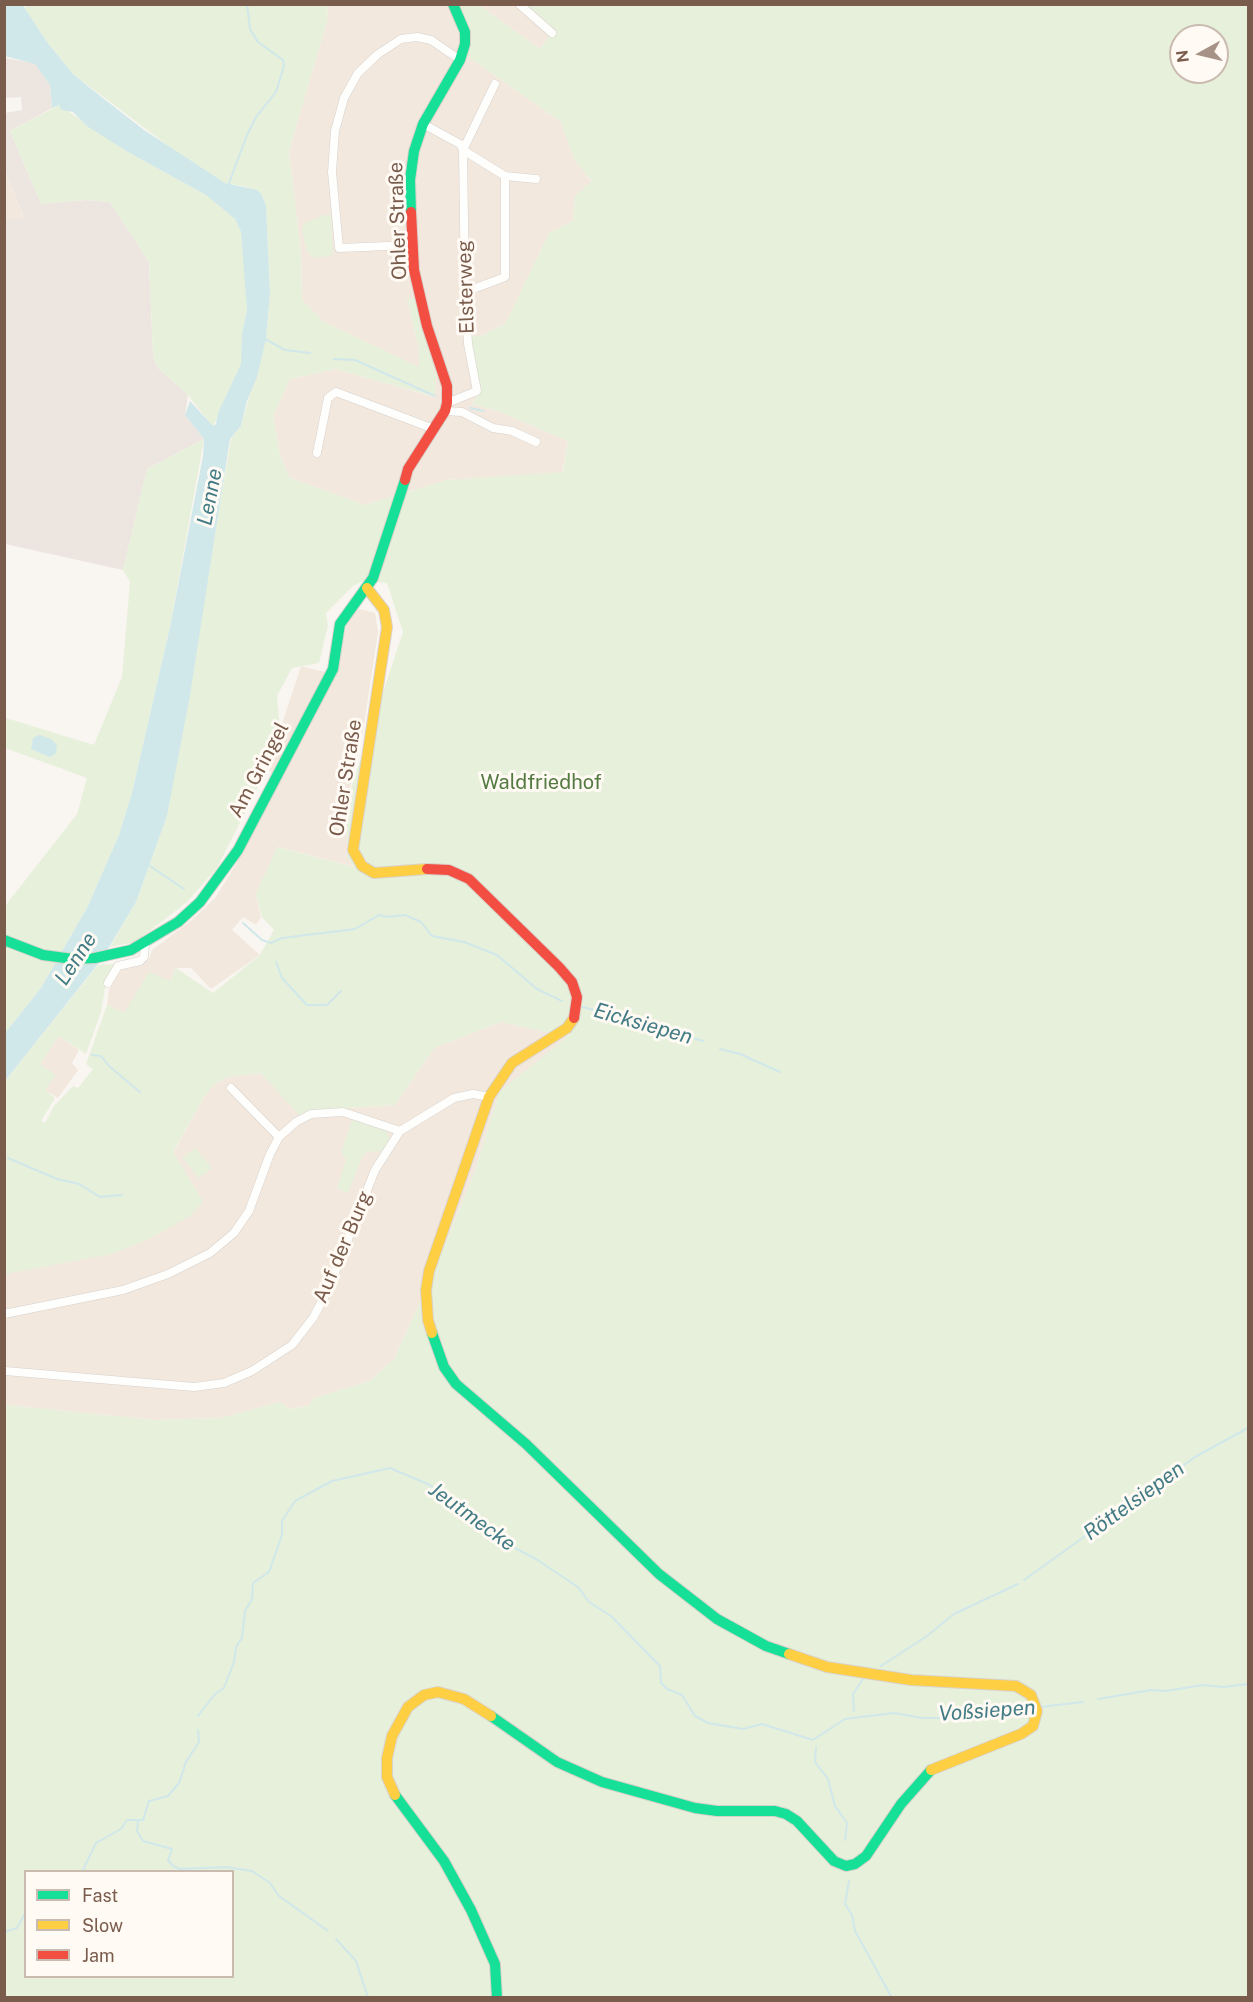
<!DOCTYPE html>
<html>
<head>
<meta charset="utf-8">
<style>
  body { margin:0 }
  #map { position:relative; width:1253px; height:2002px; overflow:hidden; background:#f9f5f0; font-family:"Public Sans",sans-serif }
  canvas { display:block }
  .frame { position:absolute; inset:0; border:6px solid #7a5c4d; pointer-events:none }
  .legend { position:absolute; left:24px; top:1870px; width:210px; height:108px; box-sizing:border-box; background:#fffaf3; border:2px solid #cabbb1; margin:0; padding:8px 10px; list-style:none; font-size:18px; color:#7a5c4d }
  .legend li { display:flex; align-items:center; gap:12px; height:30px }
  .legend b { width:30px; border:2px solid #cabbb1 }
  .north { position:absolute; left:1169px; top:24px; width:60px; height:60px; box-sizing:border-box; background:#fffaf3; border:2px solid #cabbb1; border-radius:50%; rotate:262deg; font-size:16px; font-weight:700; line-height:24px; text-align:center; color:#7a5c4d }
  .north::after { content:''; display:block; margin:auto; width:21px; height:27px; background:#a69286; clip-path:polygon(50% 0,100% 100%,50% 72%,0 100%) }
</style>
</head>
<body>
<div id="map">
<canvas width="1253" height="2002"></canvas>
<div class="frame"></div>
<ul class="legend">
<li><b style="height:8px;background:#16e098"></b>Fast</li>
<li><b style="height:8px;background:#ffcf43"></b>Slow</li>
<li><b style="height:8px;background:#f24e42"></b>Jam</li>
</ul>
<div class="north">N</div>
</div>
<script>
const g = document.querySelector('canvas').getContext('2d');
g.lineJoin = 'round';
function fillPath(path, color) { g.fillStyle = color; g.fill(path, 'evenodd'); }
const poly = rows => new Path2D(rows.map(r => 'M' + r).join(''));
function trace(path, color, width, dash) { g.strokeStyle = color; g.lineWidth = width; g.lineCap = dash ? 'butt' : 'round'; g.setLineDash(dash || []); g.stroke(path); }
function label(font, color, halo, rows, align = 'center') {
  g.font = font + ' "Public Sans",sans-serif'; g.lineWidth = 6; g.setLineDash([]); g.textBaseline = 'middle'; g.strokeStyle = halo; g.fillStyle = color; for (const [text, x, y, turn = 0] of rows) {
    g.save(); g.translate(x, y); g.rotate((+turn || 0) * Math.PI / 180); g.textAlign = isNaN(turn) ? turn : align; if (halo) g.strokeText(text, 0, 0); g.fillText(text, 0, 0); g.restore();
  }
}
fillPath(poly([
  [328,5,456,5,466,55,561,122,575,160,592,182,575,196,573,221,549,233,506,323,481,336,471,336,480,392,472,404,498,411,568,441,562,473,447,480,365,505,290,478,280,456,273,416,290,379,335,369,434,397,407,300,419,349,419,368,324,322,302,300,301,254,289,151,327,21],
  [479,5,524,5,553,30,540,49],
  [5,170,24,219,5,219],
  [359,609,375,613,378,632,362,738,347,800,355,867,278,847,256,894,261,917,256,925,243,917,232,930,260,955,211,989,191,968,176,968,170,981,124,1014,107,1005,109,989,122,968,143,963,149,959,152,950,192,920,216,897,236,864,277,782,268,767,301,666,336,675,348,619],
  [501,1022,568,1037,499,1093,474,1174,426,1290,394,1359,370,1381,314,1398,309,1406,289,1409,280,1402,221,1418,154,1420,7,1405,5,1399,5,1274,28,1269,203,1202,173,1153,204,1097,214,1085,227,1077,261,1073,300,1115,315,1110,395,1105,434,1048],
  [59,1036,79,1050,72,1063,78,1070,58,1098,44,1090,40,1064]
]), '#f2e8de');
fillPath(poly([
  [4,58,35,63,50,85,52,108,10,131,41,204,86,200,110,202,149,262,153,355,157,367,188,395,185,415,204,439,147,469,123,570,5,544,5,219,24,218,5,170,5,113,22,110,21,97,5,98]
]), '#ede5e0');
fillPath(poly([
  [25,5,328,5,327,21,289,151,301,254,302,300,324,322,419,367,419,349,407,299,414,297,436,376,435,397,335,369,290,379,273,416,280,456,290,478,365,505,447,480,563,472,568,441,498,411,472,404,480,392,471,336,481,336,506,323,549,233,573,221,575,196,592,181,575,161,561,122,466,55,456,5,479,5,540,49,553,30,524,5,1248,5,1248,1997,5,1997,4,1399,7,1405,154,1420,221,1418,280,1402,289,1409,309,1406,314,1398,370,1381,394,1359,426,1290,474,1174,499,1092,567,1037,501,1022,434,1048,395,1105,315,1110,299,1115,261,1073,227,1077,214,1085,204,1097,173,1152,203,1202,190,1216,149,1239,112,1254,5,1274,5,1081,98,965,115,964,106,982,101,1012,86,1054,59,1036,40,1064,56,1075,45,1090,55,1098,41,1121,45,1123,54,1106,73,1086,78,1088,93,1069,86,1064,107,1005,124,1013,149,972,170,981,176,968,213,993,260,955,274,930,262,917,256,894,277,847,354,867,347,856,347,800,403,632,387,583,365,580,353,586,326,613,328,625,319,663,292,668,277,696,280,728,268,767,217,868,187,902,135,942,110,947,136,902,167,816,231,439,241,426,266,339,270,293,266,206,262,195,247,187,225,183,179,154,73,74,47,42,26,11],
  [1181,36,1217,36,1217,72,1181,72],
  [26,1872,232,1872,232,1976,26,1976],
  [59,105,128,152,206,195,235,219,241,232,244,261,247,310,242,333,244,352,241,364,213,427,188,395,157,367,153,355,149,262,110,202,86,200,41,204,10,131],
  [323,215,331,215,333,253,329,256,313,258,306,249,302,228,304,224],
  [204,439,170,627,132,793,119,835,88,906,41,988,5,1033,5,906,77,814,87,778,5,748,5,722,6,718,94,745,122,677,130,582,123,570,147,469],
  [352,1120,385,1130,390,1139,382,1151,367,1152,362,1157,348,1193,337,1188,346,1160,341,1152],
  [195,1148,212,1168,199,1178,183,1158]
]), '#e7f0db');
fillPath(poly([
  [22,4,47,42,73,74,99,95,144,130,225,183,257,190,262,195,266,206,270,293,266,339,257,377,247,401,241,426,230,439,190,695,167,816,136,902,102,959,5,1081,5,1033,41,988,88,906,119,835,132,793,170,627,203,456,204,439,185,415,190,401,213,426,216,424,218,413,241,364,242,333,247,310,241,232,235,219,206,195,128,152,87,126,73,112,62,110,59,105,52,108,50,85,35,64,5,56,5,5],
  [39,735,51,739,57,745,56,753,50,757,31,749,33,738]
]), '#d0e8ea');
trace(poly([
  [228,186,247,135,256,117,276,92,284,66,283,60,258,42,250,29,247,4],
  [265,339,285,350,310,353],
  [334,359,355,360,435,396],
  [470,408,484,411],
  [147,864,184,889],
  [243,923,262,940,271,943,282,938,355,929,379,915,387,917,405,915,421,922,432,936,464,942,497,955,537,989,562,1001],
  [276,962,282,978,307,1005,327,1005,341,991],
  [583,1007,703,1041],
  [720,1049,740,1054,780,1072],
  [92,1055,101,1056,109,1066,140,1092],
  [8,1158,57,1179,79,1184,100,1197,122,1195],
  [1024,1580,1195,1457,1248,1428],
  [881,1666,927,1636,954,1614,1018,1584],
  [1098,1699,1151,1690,1166,1691,1203,1685,1223,1687,1248,1684],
  [1040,1707,1083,1702],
  [854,1711,853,1694,863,1679],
  [198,1716,215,1694,224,1688,234,1662,236,1647,242,1638,245,1611,252,1599,253,1583,269,1572,282,1535,282,1521,295,1501,332,1481,390,1468,430,1485,458,1509,474,1517,486,1533,536,1559,578,1587,589,1602,611,1616,660,1666,661,1683,667,1689,682,1695,695,1716,708,1723,743,1729,762,1724,813,1740,845,1719,894,1713,922,1718,952,1718,968,1714,1031,1708],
  [816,1747,815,1762,828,1779,835,1806,847,1823,845,1840],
  [138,1821,137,1831,143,1841,172,1849,168,1860,173,1866,180,1869,227,1867,252,1871,270,1883,279,1896,328,1931],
  [82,1872,96,1843,121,1829,127,1820,143,1820,149,1801,168,1796,179,1783,186,1762,199,1742,198,1730],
  [849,1881,845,1904,852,1915,855,1931,892,1998],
  [4,1932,17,1928,26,1912],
  [336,1939,356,1961,368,1998]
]), '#d0e8ea', 2);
const street = poly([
  [519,4,552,33],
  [423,124,460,144,463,150,505,176,536,179],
  [412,245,339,248,332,172,335,131,344,98,358,73,378,54,401,39,417,37,431,40,460,60],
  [465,292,505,277,505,176],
  [447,403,477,391,468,344,465,292,463,150,495,84],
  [445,411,462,412,493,428,512,431,536,442],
  [317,453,328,398,336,392,434,429],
  [108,983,118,966,140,961,144,957,145,944],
  [231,1088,279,1137],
  [4,1314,123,1290,168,1274,210,1253,234,1233,249,1211,270,1154,279,1137,296,1122,311,1114,343,1112,400,1131],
  [5,1371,194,1387,224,1383,252,1371,292,1345,313,1318,329,1288,375,1170,400,1131,454,1098,473,1094,489,1097]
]);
const fast = poly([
  [411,212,410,180,414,151,423,124,460,60,465,44,465,32,453,4],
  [4,940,43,955,73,959,95,958,131,950,178,922,200,902,238,850,333,669,340,624,373,578,405,480],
  [432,1333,444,1367,456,1384,526,1444,659,1574,717,1619,766,1646,789,1654],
  [491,1716,557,1762,602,1782,695,1808,717,1811,775,1811,786,1814,797,1821,834,1861,846,1866,855,1864,866,1856,901,1804,931,1770],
  [395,1795,444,1861,471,1910,495,1964,497,1998]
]);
const slow = poly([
  [367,588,384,610,387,627,353,850,362,866,374,873,427,869],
  [432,1333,428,1320,426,1290,429,1271,489,1097,512,1063,567,1028,574,1018],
  [789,1654,827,1667,911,1680,1016,1686,1031,1695,1037,1711,1033,1726,1021,1734,931,1770],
  [395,1795,387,1777,387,1758,392,1736,408,1707,424,1695,438,1692,464,1699,491,1716]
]);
const jam = poly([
  [405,480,408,469,445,411,447,403,447,386,427,326,414,270,411,212],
  [427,869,449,870,469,879,559,967,572,982,577,997,574,1018]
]);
trace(street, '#d7d1cb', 9);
trace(fast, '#d9d2cb', 12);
trace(slow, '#d9d2cb', 12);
trace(jam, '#d9d2cb', 12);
trace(street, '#fefefd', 8);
trace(fast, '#16e098', 10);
trace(slow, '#ffcf43', 10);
trace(jam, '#f24e42', 10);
trace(poly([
  [4,365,6,366]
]), '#e6e3e7', 2, [9, 6]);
label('20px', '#7a5c4d', '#fffaf3', [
  ["Ohler Straße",398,221,-92],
  ["Elsterweg",466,287,-92],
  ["Am Gringel",259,770,-62],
  ["Ohler Straße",346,778,-81],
  ["Auf der Burg",343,1247,-67]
]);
label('20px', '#537a41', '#fffaf3', [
  ["Waldfriedhof",541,783]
]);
label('italic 21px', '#437c86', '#fffaf3', [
  ["Lenne",210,497,-79],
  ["Lenne",76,959,-57],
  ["Eicksiepen",643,1024,16],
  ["Röttelsiepen",1134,1501,-36],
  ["Jeutmecke",472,1517,36],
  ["Voßsiepen",987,1711,-4]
]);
</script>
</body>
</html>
